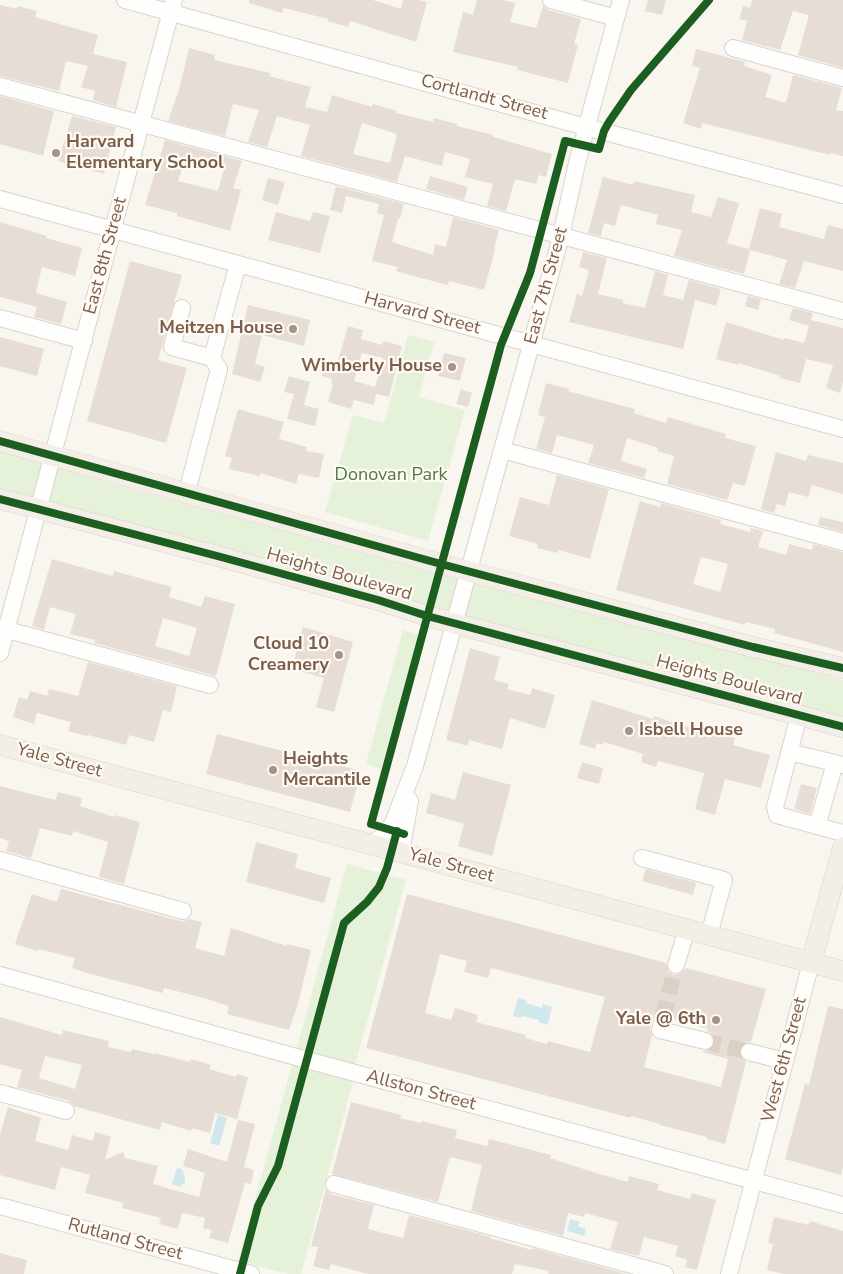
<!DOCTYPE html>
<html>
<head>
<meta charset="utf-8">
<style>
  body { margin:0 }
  canvas { display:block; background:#f9f6ef }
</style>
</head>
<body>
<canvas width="843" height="1274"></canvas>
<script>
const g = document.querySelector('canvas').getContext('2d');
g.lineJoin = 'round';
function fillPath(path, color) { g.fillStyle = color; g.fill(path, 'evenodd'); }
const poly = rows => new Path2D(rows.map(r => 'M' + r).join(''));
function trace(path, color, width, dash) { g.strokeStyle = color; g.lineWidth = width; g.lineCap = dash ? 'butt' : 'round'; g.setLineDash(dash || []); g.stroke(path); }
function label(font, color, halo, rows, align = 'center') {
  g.font = font + ' "Nunito Sans",sans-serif'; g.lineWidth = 4.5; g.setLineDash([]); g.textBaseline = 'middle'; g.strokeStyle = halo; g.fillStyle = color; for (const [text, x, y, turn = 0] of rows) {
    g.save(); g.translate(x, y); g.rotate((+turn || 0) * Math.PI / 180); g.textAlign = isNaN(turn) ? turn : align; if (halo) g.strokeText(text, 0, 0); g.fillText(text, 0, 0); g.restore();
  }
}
fillPath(poly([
  [408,335,434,342,419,397,465,410,428,541,325,512,353,415,384,423],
  [0,450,112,484,843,680,843,720,0,490],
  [403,630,418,635,381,769,366,764],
  [347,864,406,880,355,1065,296,1051],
  [292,1065,353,1082,301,1274,289,1274,238,1261]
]), '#e6f1da');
fillPath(poly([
  [518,998,526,1000,526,1003,542,1008,543,1004,552,1007,548,1025,538,1022,539,1020,522,1016,521,1018,513,1016],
  [218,1115,227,1118,219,1146,210,1143],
  [177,1168,182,1169,185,1179,185,1185,182,1184,180,1187,172,1184],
  [570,1219,580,1222,578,1226,586,1229,584,1236,567,1231]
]), '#d0e8eb');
fillPath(poly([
  [249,0,373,0,401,9,403,0,419,0,427,2,416,42,350,21,348,27,327,21,328,19,284,8,282,13,249,3],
  [477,0,504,0,515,3,510,22,536,28,543,6,548,10,581,19,574,44,578,45,568,83,517,70,518,67,453,52,463,12,473,15],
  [648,0,666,0,662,15,645,11],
  [752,0,843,0,843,68,798,55,809,15,793,11,780,50,742,40,747,21,739,19,743,6,750,8],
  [0,5,17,9,17,6,37,11,35,17,98,35,93,54,127,62,116,107,93,100,95,91,81,87,88,66,66,61,59,91,0,76],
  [189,48,215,55,214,60,270,73,269,76,311,87,305,107,327,112,332,95,372,107,373,104,397,111,396,113,433,122,434,118,457,124,457,126,493,135,493,137,552,154,546,177,539,175,536,184,515,179,506,211,487,206,493,184,465,177,470,159,445,152,442,166,405,156,397,182,301,156,310,125,277,116,267,147,248,142,259,110,233,104,225,136,168,121,179,90],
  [362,123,397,134,390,163,353,154],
  [696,49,745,62,744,66,772,75,765,97,786,103,793,75,842,88,836,110,843,111,843,156,830,153,830,155,702,123,701,129,683,123,700,68,692,66],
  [0,96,54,111,43,156,0,144],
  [72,116,116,127,104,174,58,161],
  [165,140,242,161,233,188,241,190,230,231,177,216,177,213,145,205],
  [186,158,224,168,218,191,178,181],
  [430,176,468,187,464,200,426,189],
  [603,177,633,185,634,181,695,195,691,212,711,217,718,197,739,203,727,243,749,249,760,208,782,214,779,227,824,239,828,225,843,229,843,271,804,261,795,288,779,284,787,260,750,250,744,274,674,256,682,230,656,224,658,215,621,205,615,226,604,223,601,236,588,233],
  [268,178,285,182,278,205,262,200],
  [336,186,404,204,400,219,398,218,392,242,433,255,435,244,446,247,453,217,499,230,494,249,495,250,484,290,449,281,448,285,417,277,396,271,398,267,372,261,384,215,377,213,379,204,346,196,342,213,330,210],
  [276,212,310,221,313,212,330,216,320,253,268,240],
  [0,222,47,236,46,238,82,248,75,276,42,267,36,293,67,302,61,324,34,317,37,307,0,297],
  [583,252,607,258,598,294,623,300,623,303,645,308,655,271,668,275,663,295,683,300,689,280,721,289,716,306,695,300,683,349,569,322,577,294,582,296,589,270,579,267],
  [130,261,182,275,158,360,187,368,166,443,87,421],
  [748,296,761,299,758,310,745,306],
  [248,305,310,320,304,346,262,335,255,364,265,367,260,382,232,374],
  [793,308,813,313,811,320,843,328,843,382,840,393,826,388,833,365,806,359,800,383,780,378,780,376,739,363,739,365,716,359,726,322,784,340,785,338,804,343,809,326,789,320],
  [348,326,363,330,361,339,382,345,383,341,402,346,389,397,376,394,374,405,354,400,351,409,328,402,333,384,331,384,332,379,322,376,326,361,337,364],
  [362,353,383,358,375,387,354,381],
  [0,337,44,349,37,376,0,366],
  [444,353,466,358,460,381,438,376],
  [289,376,310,382,304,405,319,409,315,426,287,419,294,394,284,392],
  [546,383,569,389,568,391,635,409,634,413,666,423,668,417,726,434,725,438,756,446,745,486,733,483,727,500,667,484,674,456,657,451,658,448,627,438,621,461,647,469,644,478,588,463,594,445,557,435,552,453,536,449,545,417,538,415],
  [461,389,472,393,468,407,456,404],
  [238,409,284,422,279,439,307,447,306,451,324,454,319,478,299,474,296,484,261,473,260,476,229,469,232,458,225,456],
  [776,452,806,461,808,455,843,463,843,494,812,485,808,497,789,492,785,506,777,504,774,513,761,509],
  [557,475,609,489,590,559,559,550,558,553,537,548,538,544,509,536,520,497,549,505],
  [640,501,660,507,661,503,721,520,720,524,750,532,751,528,763,531,758,547,786,555,789,544,812,550,813,544,843,552,843,652,774,633,775,629,746,622,745,625,616,590],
  [701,557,728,564,720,592,693,584],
  [820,517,843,522,843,532,818,525],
  [52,559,113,576,114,571,172,587,169,597,201,607,205,596,235,604,216,676,94,643,95,640,70,634,76,614,50,607,44,630,32,626],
  [163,618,197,628,189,656,155,646],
  [303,627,353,642,334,712,316,707,324,678,292,669],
  [470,648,500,657,494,680,509,684,507,689,530,695,532,688,555,695,545,729,510,718,502,749,469,740,468,746,446,740],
  [88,662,177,686,171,712,163,710,154,742,129,735,126,745,88,735,87,736,68,731,71,722,37,713,34,724,13,717,19,697,27,700,30,691,47,696,49,689,78,696],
  [592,700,653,719,655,716,677,724,735,738,733,745,770,755,761,788,725,779,715,815,695,809,704,773,658,761,656,767,641,762,643,754,604,742,603,745,597,743,595,749,579,744],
  [217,734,361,771,350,812,206,774],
  [582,762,603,768,599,784,577,778],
  [463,772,511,785,492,856,458,846,464,824,426,813,431,793,455,800],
  [801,784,817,788,810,814,794,809],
  [0,786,55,800,58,792,82,798,80,806,114,817,115,815,140,822,124,884,99,877,108,842,73,831,72,836,40,828,31,858,6,851,9,841,0,838],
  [256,842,298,854,295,868,331,878,324,903,246,882],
  [646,869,696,883,693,895,642,881],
  [61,889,180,921,184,921,189,919,202,922,195,948,224,956,231,928,287,946,287,944,311,950,298,1004,289,1030,227,1014,229,1006,200,997,164,988,163,993,87,973,72,968,75,958,38,949,37,951,15,944,32,894,57,902],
  [407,894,666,963,668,971,674,975,682,973,686,968,766,989,751,1042,746,1043,740,1049,740,1055,746,1062,725,1144,707,1139,707,1137,660,1125,660,1124,631,1116,631,1118,366,1048],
  [440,954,467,961,464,972,488,978,491,968,605,997,590,1052,548,1041,547,1044,525,1038,526,1035,476,1022,478,1015,455,1008,451,1020,425,1013],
  [666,1007,672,1014,673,1019,708,1029,707,1031,712,1034,715,1039,713,1048,702,1052,728,1059,721,1087,644,1067,652,1036,650,1028,653,1015,660,1008],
  [828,1006,843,1009,843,1167,841,1175,785,1159,805,1084,809,1085],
  [0,1017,62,1035,63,1030,109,1041,108,1047,131,1052,132,1049,153,1054,154,1053,190,1062,191,1059,211,1065,209,1069,236,1077,237,1074,248,1077,237,1119,215,1113,210,1133,192,1128,191,1131,162,1122,160,1130,116,1118,74,1106,69,1101,17,1087,22,1070,0,1064],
  [45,1056,82,1065,75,1089,39,1078],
  [351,1102,401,1115,400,1118,421,1123,422,1121,457,1130,455,1138,487,1146,489,1139,551,1155,550,1158,596,1173,628,1182,629,1176,659,1184,657,1190,690,1199,692,1193,716,1200,697,1270,685,1267,687,1260,675,1256,678,1246,644,1237,639,1256,610,1249,618,1222,585,1213,584,1217,568,1213,563,1236,471,1211,482,1165,450,1157,438,1202,332,1174],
  [8,1107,41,1118,35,1141,68,1150,72,1135,93,1141,95,1132,111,1137,105,1160,123,1152,125,1158,158,1166,153,1184,199,1197,205,1173,183,1166,188,1149,227,1162,238,1120,255,1124,244,1167,254,1170,251,1184,245,1183,228,1243,209,1238,212,1230,203,1228,205,1218,182,1213,178,1229,159,1224,161,1218,122,1208,124,1203,85,1193,90,1175,61,1167,55,1190,0,1175,0,1135],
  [326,1189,331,1194,374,1205,368,1229,403,1238,409,1215,491,1237,490,1238,532,1250,533,1248,627,1274,548,1274,549,1271,515,1264,512,1274,368,1274,331,1264,329,1270,313,1266,318,1247,311,1246],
  [774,1217,809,1225,810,1221,843,1231,843,1274,784,1274,767,1270,773,1244,768,1243],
  [0,1253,27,1260,24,1274,0,1274]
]), '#e6ded6');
trace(poly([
  [663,1017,676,965],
  [705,1041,749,1052]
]), '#dad0c6', 16, [16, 8]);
const minor = poly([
  [125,0,571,123,843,195],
  [551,0,616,18],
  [733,48,843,78],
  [0,86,843,311],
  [0,199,843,429],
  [182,308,172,347,212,358],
  [0,318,84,341],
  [502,450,843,542],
  [187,492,219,369,212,358,238,264],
  [0,628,210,685],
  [0,653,174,0],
  [799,715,775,807,777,815,843,833],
  [789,752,843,765],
  [817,826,835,763],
  [370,844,382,837,393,823,415,766,561,236,577,163,621,0],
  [401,852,410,801],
  [642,858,724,880,709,935],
  [0,860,183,911],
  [676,965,687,929],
  [0,975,307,1060,843,1205],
  [663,1017,660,1030,705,1041],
  [749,1052,784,1061],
  [0,1093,66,1111],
  [334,1184,665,1274],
  [0,1206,251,1274],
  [729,1274,811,963]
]);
const major = poly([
  [0,441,441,564,753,647,843,668],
  [0,499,221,557,378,600,427,616,843,727],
  [0,745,843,971],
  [811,963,843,847]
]);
trace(minor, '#dad3cd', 18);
trace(major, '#dad2cb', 21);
trace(minor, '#fefefd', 16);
trace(major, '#f3efe7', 20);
trace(poly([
  [0,441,441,564,753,647,843,668],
  [0,499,221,557,378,600,427,616,843,727],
  [404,834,371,824,501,345,530,273,565,141,599,149,604,131,609,122,631,90,709,0],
  [240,1274,258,1206,278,1166,344,923,367,902,379,887,387,868,397,831]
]), '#1b5e20', 8);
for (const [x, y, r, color] of [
  [56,153,5,"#a79385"],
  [293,329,5,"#a79385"],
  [452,367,5,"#a79385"],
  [339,655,5,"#a79385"],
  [629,731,5,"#a79385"],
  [273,770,5,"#a79385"],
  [716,1020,5,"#a79385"]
]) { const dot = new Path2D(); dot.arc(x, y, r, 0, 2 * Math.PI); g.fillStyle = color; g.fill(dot); trace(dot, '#fffaf3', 2); }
label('18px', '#7b5e4c', '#fffaf3', [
  ["Cortlandt Street",484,98,15],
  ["East 8th Street",106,256,-75],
  ["East 7th Street",547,286,-75],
  ["Harvard Street",422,314,15],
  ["Heights Boulevard",339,575,16],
  ["Heights Boulevard",729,681,15],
  ["Yale Street",59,761,15],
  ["Yale Street",451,866,15],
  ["West 6th Street",785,1060,-75],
  ["Allston Street",421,1091,15],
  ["Rutland Street",125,1240,15]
]);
label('bold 18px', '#7b5e4c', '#fffaf3', [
  ["Harvard",66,143,"left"],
  ["Elementary School",66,164,"left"],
  ["Meitzen House",283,329],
  ["Wimberly House",442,367],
  ["Cloud 10",329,645],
  ["Creamery",329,666],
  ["Isbell House",639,731,"left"],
  ["Heights",283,760,"left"],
  ["Mercantile",283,781,"left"],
  ["Yale @ 6th",706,1020]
], 'right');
label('18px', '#507b40', '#fffaf3', [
  ["Donovan Park",391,476]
]);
</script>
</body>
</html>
